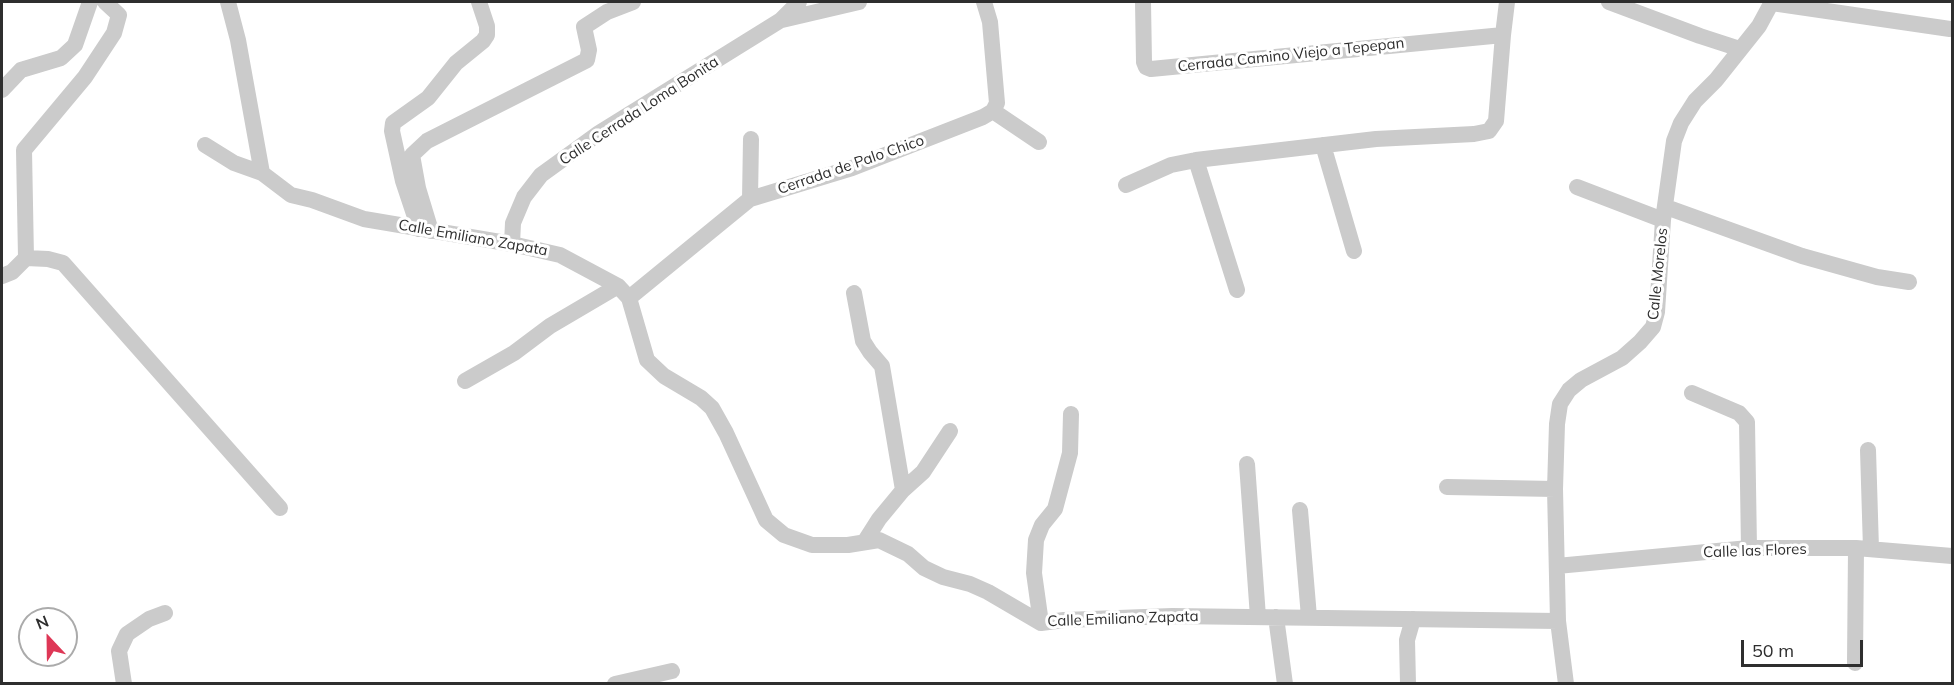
<!DOCTYPE html>
<html>
<head>
<meta charset="utf-8">
<style>
  body { margin:0 }
  #map { position:relative; width:1954px; height:685px; overflow:hidden; background:#fff; font-family:Mulish,sans-serif }
  canvas { display:block }
  .frame { position:absolute; inset:0; border:3px solid #2e2e2e; pointer-events:none }
  .north { position:absolute; left:18px; top:607px; width:60px; height:60px; box-sizing:border-box; background:#fff; border:2px solid #ababab; border-radius:50%; rotate:338deg; font-size:16px; font-weight:700; line-height:24px; text-align:center; color:#2e2e2e }
  .north::after { content:''; display:block; margin:auto; width:21px; height:27px; background:#de3756; clip-path:polygon(50% 0,100% 100%,50% 72%,0 100%) }
  .scale { position:absolute; left:1741px; top:640px; width:122px; height:27px; box-sizing:border-box; border:3px solid #2e2e2e; border-top:0; padding-left:8px; font-size:18px; line-height:21px; white-space:nowrap; color:#2e2e2e; -webkit-text-stroke:4px #fff; paint-order:stroke }
</style>
</head>
<body>
<div id="map">
<canvas width="1954" height="685"></canvas>
<div class="frame"></div>
<div class="north">N</div>
<div class="scale">50 m</div>
</div>
<script>
const g = document.querySelector('canvas').getContext('2d');
g.lineJoin = 'round';
const poly = rows => new Path2D(rows.map(r => 'M' + r).join(''));
function trace(path, color, width, dash) { g.strokeStyle = color; g.lineWidth = width; g.lineCap = dash ? 'butt' : 'round'; g.setLineDash(dash || []); g.stroke(path); }
function label(font, color, halo, rows, align = 'center') {
  g.font = font + ' Mulish,sans-serif'; g.lineWidth = 6; g.setLineDash([]); g.textBaseline = 'middle'; g.strokeStyle = halo; g.fillStyle = color; for (const [text, x, y, turn = 0] of rows) {
    g.save(); g.translate(x, y); g.rotate((+turn || 0) * Math.PI / 180); g.textAlign = isNaN(turn) ? turn : align; if (halo) g.strokeText(text, 0, 0); g.fillText(text, 0, 0); g.restore();
  }
}
trace(poly([
  [228,2,238,40,262,173,291,195,312,200,364,219,512,244,560,255,618,286,629,298,647,360,664,376,701,398,712,408,726,433,766,520,784,535,812,545,848,545,879,540,908,554,924,568,943,577,970,584,988,592,1041,623,1064,620,1172,616,1558,621],
  [1143,2,1144,62,1146,67,1151,69,1503,35],
  [1609,2,1700,36,1740,49],
  [1772,3,1950,29],
  [782,20,859,2],
  [2,90,21,70,61,58,75,45,90,2],
  [993,111,1039,142],
  [205,145,234,163,262,173],
  [1323,145,1354,251],
  [1196,160,1237,290],
  [1126,185,1171,165,1196,160,1376,139,1474,134,1489,131,1496,121,1503,35,1507,2],
  [1577,187,1663,220],
  [750,199,751,139],
  [1666,207,1802,256,1877,277,1909,282],
  [419,229,403,181,392,131,393,123,428,98,456,63,483,41,487,35,487,26,479,2],
  [431,231,418,188,412,155,427,141,587,60,589,50,584,27,607,12,633,2],
  [512,244,513,223,524,197,541,175,599,133,781,20,799,2],
  [26,258,24,150,85,77,114,33,119,15,105,2],
  [2,276,12,272,26,258,48,259,63,263,280,508],
  [854,293,863,341,870,352,882,366,903,490],
  [629,298,750,199,852,168,983,117,993,111,997,103,990,22,984,2],
  [465,381,514,353,550,326,618,286],
  [1692,393,1739,413,1747,422,1749,548],
  [1868,450,1871,549],
  [1247,464,1258,617],
  [1447,487,1555,489],
  [1300,510,1309,617],
  [865,541,879,519,903,490,923,472,950,431],
  [1557,566,1749,548,1856,548,1952,556],
  [1276,617,1285,684],
  [1041,623,1034,573,1036,540,1042,525,1055,509,1070,453,1071,414],
  [1855,663,1856,548],
  [124,684,119,651,127,634,149,619,165,613],
  [615,684,672,671],
  [1408,684,1407,640,1413,619],
  [1566,684,1558,621,1555,489,1557,424,1560,404,1569,390,1581,380,1622,358,1640,342,1653,327,1657,312,1663,220,1674,141,1681,123,1695,101,1716,80,1759,26,1772,2]
]), '#cbcbcb', 16);
label('15px', '#2e2e2e', '#fff', [
  ["Cerrada Camino Viejo a Tepepan",1291,55,-6],
  ["Calle Cerrada Loma Bonita",639,111,-33],
  ["Cerrada de Palo Chico",851,165,-19],
  ["Calle Emiliano Zapata",473,238,10],
  ["Calle Morelos",1658,274,-84],
  ["Calle las Flores",1755,551,-2],
  ["Calle Emiliano Zapata",1123,619,-2]
]);
</script>
</body>
</html>
